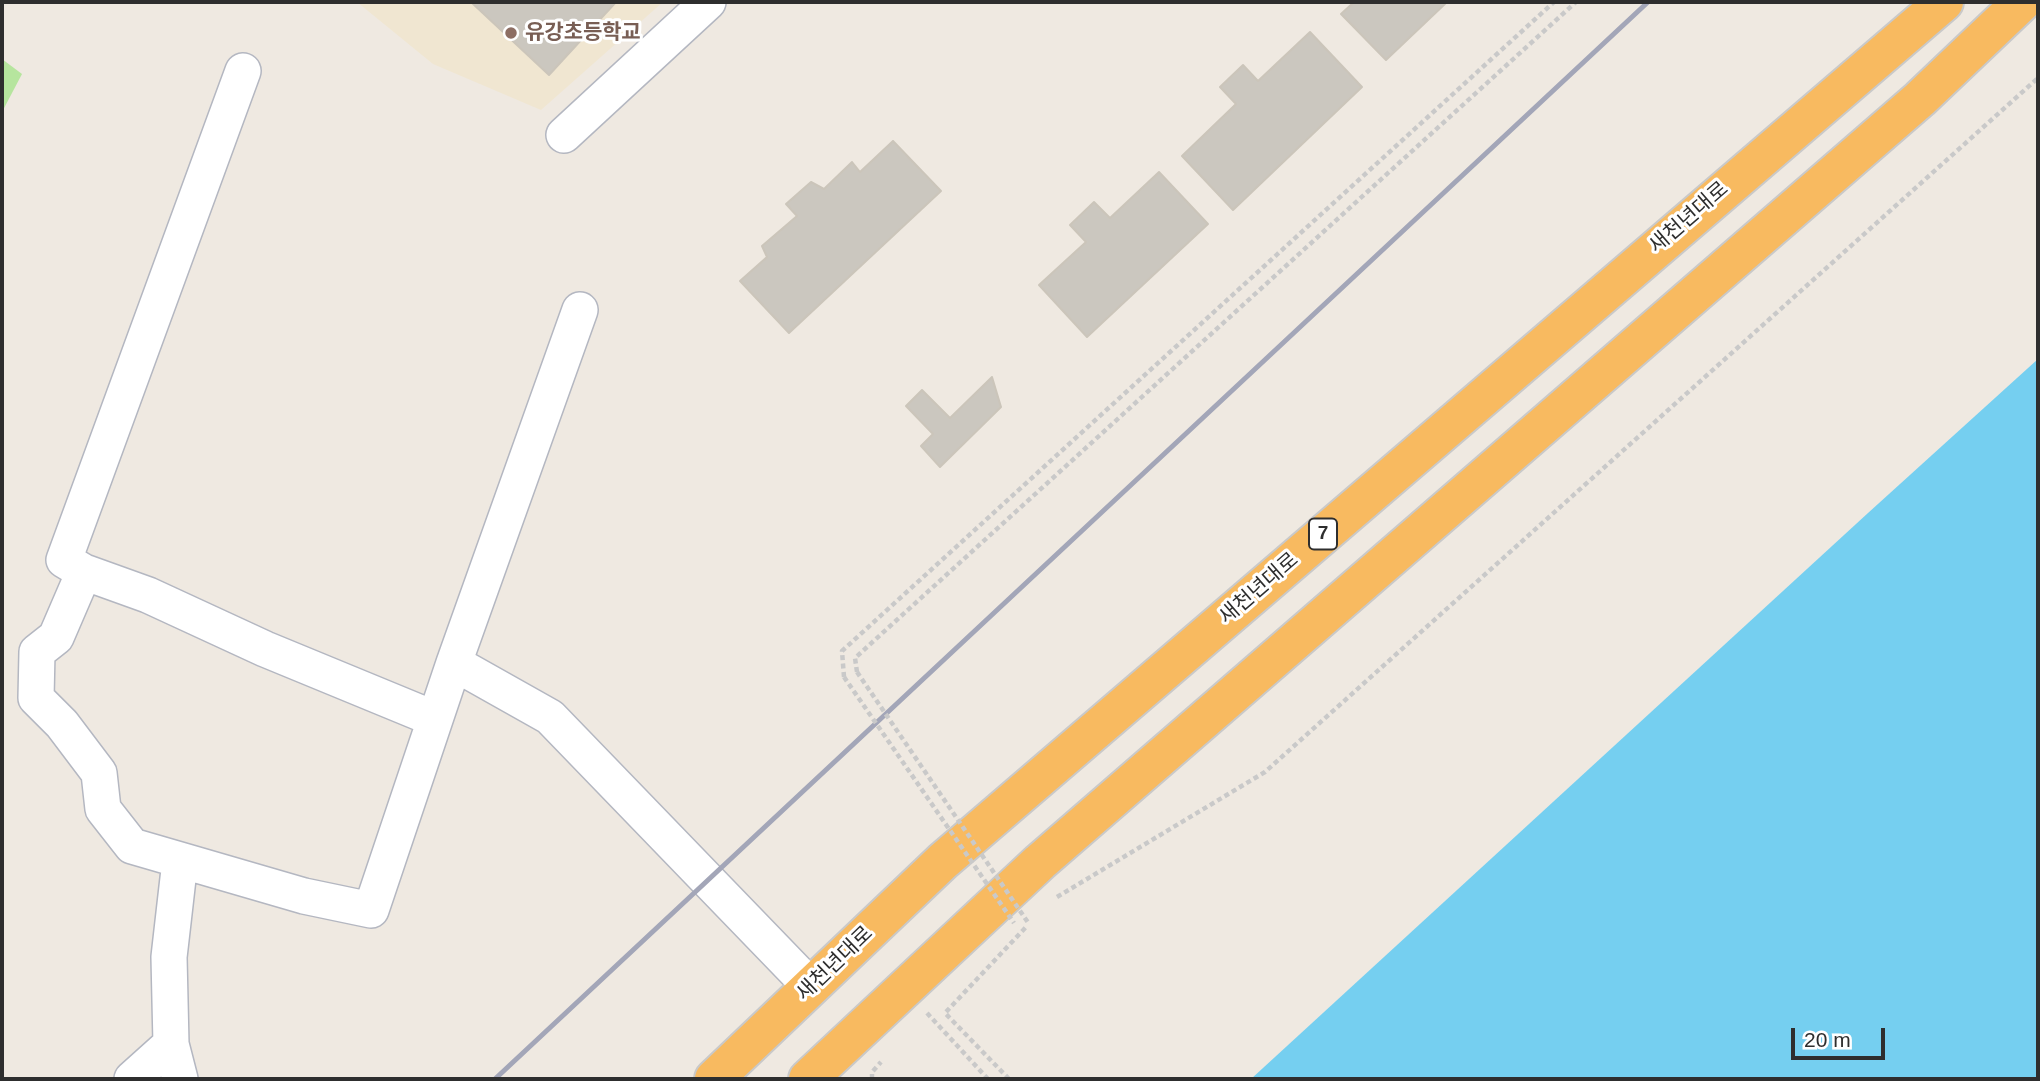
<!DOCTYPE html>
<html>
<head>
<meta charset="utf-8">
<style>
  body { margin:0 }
  #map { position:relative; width:2040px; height:1081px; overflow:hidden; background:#efe9e1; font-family:Arial,sans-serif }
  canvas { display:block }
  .frame { position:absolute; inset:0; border:4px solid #2e2e2e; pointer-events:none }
  .scale { position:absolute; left:1791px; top:1028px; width:94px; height:32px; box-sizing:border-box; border:4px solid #2e2e2e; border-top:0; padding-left:9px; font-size:21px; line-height:24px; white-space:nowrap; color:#2e2e2e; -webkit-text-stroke:5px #fff; paint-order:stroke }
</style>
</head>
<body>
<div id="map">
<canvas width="2040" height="1081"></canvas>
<div class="frame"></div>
<div class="scale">20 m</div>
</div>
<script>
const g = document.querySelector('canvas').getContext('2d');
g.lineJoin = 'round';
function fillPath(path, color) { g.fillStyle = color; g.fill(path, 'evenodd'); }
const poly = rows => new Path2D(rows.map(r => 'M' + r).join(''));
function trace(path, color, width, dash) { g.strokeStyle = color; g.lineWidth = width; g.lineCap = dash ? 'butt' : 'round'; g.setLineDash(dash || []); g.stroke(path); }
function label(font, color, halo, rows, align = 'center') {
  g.font = font + ' Arial,"Noto Sans KR",sans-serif'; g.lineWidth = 6; g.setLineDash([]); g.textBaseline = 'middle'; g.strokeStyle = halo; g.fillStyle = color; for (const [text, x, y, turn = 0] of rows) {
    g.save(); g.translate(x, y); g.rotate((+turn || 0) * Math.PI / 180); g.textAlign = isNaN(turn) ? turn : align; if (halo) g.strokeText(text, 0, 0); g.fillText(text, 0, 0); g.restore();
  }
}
fillPath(poly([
  [357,2,663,2,541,110,433,64]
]), '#f0e6d1');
fillPath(poly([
  [2,59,22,74,2,112]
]), '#b6e59e');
fillPath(poly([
  [2038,359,2038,1079,1251,1079,1868,513]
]), '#75cff0');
const building = poly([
  [471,2,616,2,549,75,471,2],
  [1354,2,1447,2,1386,60,1341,14,1354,2],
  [1310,32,1362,87,1233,210,1182,156,1236,104,1220,87,1243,65,1258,81,1310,32],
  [893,141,941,191,789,333,740,281,767,257,762,246,797,216,786,204,811,182,824,189,852,162,860,172,893,141],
  [1159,172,1208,224,1087,337,1039,285,1086,242,1070,225,1094,202,1110,218,1159,172],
  [992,377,1001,407,940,467,921,446,933,434,906,406,922,390,950,418,992,377]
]);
fillPath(building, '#cbc7bf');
trace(building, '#cbc5ba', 2);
const minor = poly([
  [564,135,708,2],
  [84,572,64,560,243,71],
  [454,663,550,717,811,987],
  [435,719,265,649,148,595,84,572,56,637,37,652,36,698,62,724,99,773,103,809,132,846,304,896,371,910,454,663,580,310],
  [132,1079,171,1044],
  [180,1079,171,1044,169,957,180,861]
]);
const trunk = poly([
  [714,1079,943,861,1944,2],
  [808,1079,1040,862,1920,99,2022,2]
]);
trace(minor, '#b4b7c1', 38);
trace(trunk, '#c9c9c9', 42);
trace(poly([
  [857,672,855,658,1576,2],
  [844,677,842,651,1554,2],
  [1057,897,1265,772,2038,78],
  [927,1013,988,1079],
  [872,1079,872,1072,881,1062],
  [1009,1079,945,1013,1027,926]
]), '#c9c9c9', 4.5, [5, 3.5]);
trace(minor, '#fff', 35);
trace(trunk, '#f8ba60', 38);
trace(poly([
  [495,1079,1648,2]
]), '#a3a6b8', 5);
trace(poly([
  [857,672,1029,924],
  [844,677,1014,923]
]), '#c9c9c9', 4.5, [5, 3.5]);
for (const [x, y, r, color] of [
  [511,33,7,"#8d6e63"]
]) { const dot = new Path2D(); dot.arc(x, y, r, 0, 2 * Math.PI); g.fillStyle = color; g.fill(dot); trace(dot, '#fff', 2.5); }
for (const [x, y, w] of [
  [1323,534,28]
]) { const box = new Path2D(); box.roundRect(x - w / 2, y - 15.5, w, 31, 5); g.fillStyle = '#fff'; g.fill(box); trace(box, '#2e2e2e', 2); }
label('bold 19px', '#2e2e2e', null, [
  ["7",1323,534]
]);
label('bold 21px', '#785e54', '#fff', [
  ["유강초등학교",525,33]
], 'left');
label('21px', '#2e2e2e', '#fff', [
  ["새천년대로",1689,218,-41],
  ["새천년대로",1259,589,-41],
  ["새천년대로",835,964,-44]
]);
</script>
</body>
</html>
